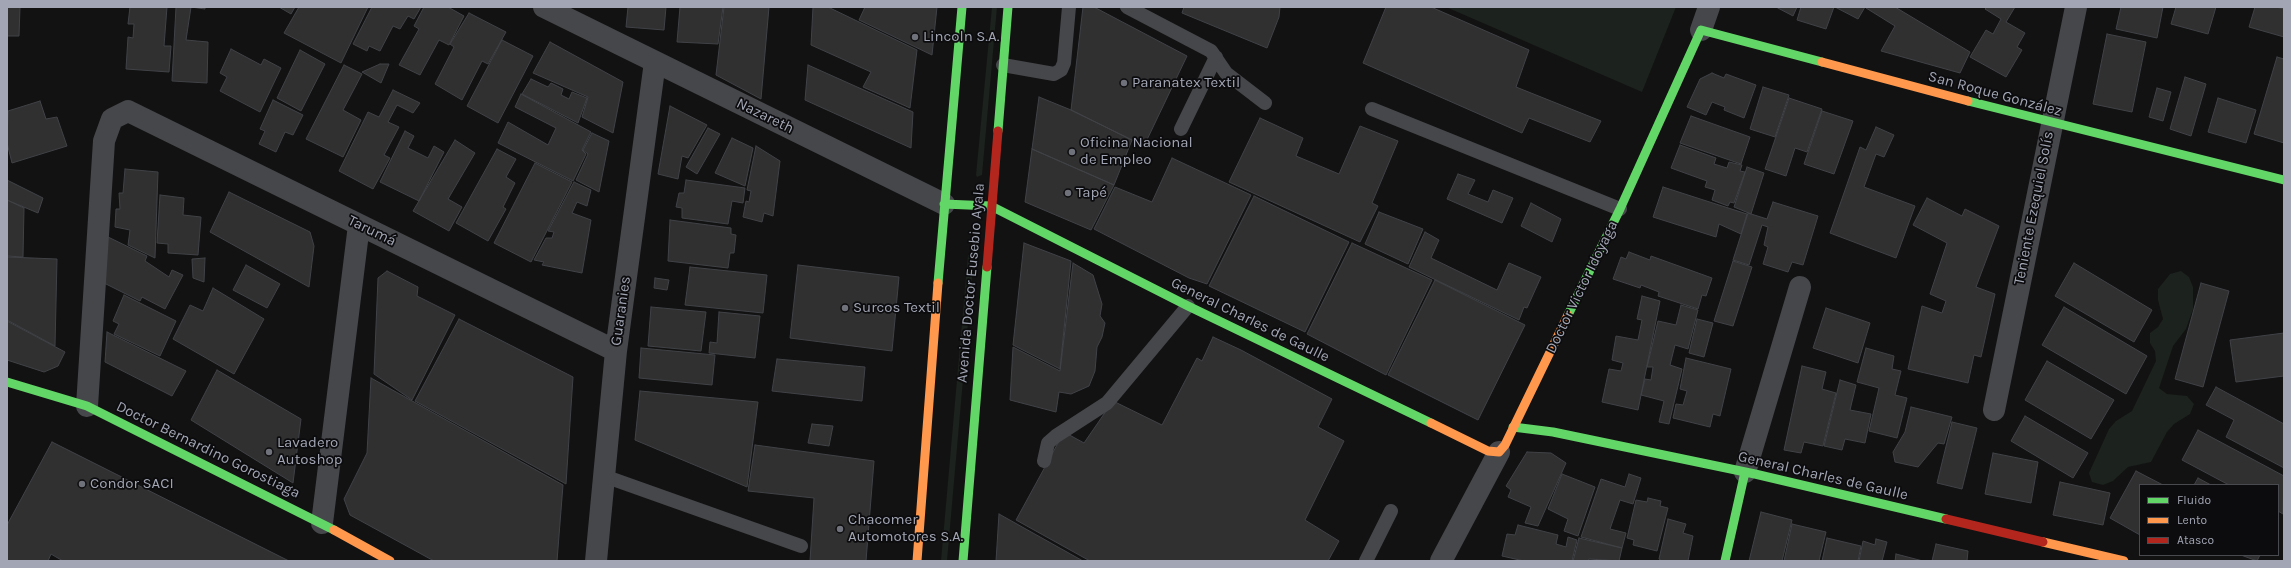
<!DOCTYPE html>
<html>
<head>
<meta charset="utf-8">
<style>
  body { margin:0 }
  #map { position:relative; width:2291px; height:568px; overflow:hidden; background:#121212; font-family:Karla,sans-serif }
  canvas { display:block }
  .frame { position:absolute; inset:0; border:8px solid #a2a6b4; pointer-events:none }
  .legend { position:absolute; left:2139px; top:484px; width:140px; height:72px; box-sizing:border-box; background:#0c0c0e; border:1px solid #484a50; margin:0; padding:5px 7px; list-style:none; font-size:12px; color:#a2a6b4 }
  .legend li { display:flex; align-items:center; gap:8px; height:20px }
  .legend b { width:20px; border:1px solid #484a50 }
</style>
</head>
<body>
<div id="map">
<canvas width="2291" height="568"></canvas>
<div class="frame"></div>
<ul class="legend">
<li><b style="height:5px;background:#63d668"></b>Fluido</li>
<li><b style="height:5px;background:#ff974d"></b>Lento</li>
<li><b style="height:5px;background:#b3261e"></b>Atasco</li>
</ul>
</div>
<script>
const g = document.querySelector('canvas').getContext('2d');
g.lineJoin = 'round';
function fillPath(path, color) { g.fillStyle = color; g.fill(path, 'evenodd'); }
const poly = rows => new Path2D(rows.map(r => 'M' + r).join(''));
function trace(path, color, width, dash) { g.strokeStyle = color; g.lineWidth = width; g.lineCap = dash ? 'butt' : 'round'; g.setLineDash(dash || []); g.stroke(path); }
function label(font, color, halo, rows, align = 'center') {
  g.font = font + ' Karla,sans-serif'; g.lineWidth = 3.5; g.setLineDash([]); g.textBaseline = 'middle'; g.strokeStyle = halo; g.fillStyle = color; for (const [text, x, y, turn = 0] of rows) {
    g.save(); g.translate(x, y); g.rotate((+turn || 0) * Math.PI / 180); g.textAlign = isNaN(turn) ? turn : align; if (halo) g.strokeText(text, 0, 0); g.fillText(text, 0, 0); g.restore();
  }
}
fillPath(poly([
  [992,7,997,7,982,175,977,177,976,175],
  [1446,7,1676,7,1642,92],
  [972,253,974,255,947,561,941,561,968,255],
  [2181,271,2189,277,2193,287,2193,309,2186,329,2173,346,2159,388,2167,394,2187,396,2194,404,2190,414,2174,424,2167,432,2151,462,2128,467,2113,481,2103,485,2092,482,2089,473,2109,429,2116,421,2132,411,2156,361,2155,351,2150,343,2150,333,2158,327,2163,319,2158,300,2158,289,2170,274]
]), '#1c221d');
const building = poly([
  [7,7,20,7,19,36,7,36,7,7],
  [130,7,167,7,164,46,171,46,169,72,126,69,128,37,133,38,134,24,128,24,130,7],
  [176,7,205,7,205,9,191,7,186,40,208,42,207,83,172,81,176,7],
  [279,7,295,7,291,14,279,7],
  [299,7,368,7,341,63,284,33,299,7],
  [372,7,421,7,414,19,408,16,400,29,393,26,380,51,369,46,367,51,353,44,372,7],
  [424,7,448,7,464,16,449,45,439,40,420,75,399,65,419,29,414,26,424,7],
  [628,7,666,7,664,30,626,27,628,7],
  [680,7,723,7,718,44,677,42,680,7],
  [724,7,769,7,761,99,716,75,724,7],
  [813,7,828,7,917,50,910,108,863,87,871,72,811,45,813,7],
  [865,7,937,7,932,55,859,20,865,7],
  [1083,7,1094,7,1187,56,1144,146,1071,110,1083,7],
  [1184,7,1280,7,1279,17,1267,48,1182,13,1184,7],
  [1386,7,1431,7,1529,50,1516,87,1601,121,1590,142,1529,118,1522,133,1363,63,1386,7],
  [1776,7,1797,7,1793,16,1776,7],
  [1801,7,1834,7,1826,29,1797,20,1801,7],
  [1835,7,1865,7,1858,19,1835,7],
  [1867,7,1895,7,1970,52,1960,73,1881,51,1895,26,1866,8,1867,7],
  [1987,7,2015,7,2006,22,2025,33,2017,47,2022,50,2006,77,1970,57,1986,30,1993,34,2001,19,1985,9,1987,7],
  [2121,7,2163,7,2157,38,2116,29,2121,7],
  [2176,7,2216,7,2208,34,2171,24,2176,7],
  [2255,7,2276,7,2284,9,2284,37,2249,27,2255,7],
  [469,13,506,32,488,64,482,61,462,100,435,84,454,47,450,44,469,13],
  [2107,34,2146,42,2132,112,2093,104,2107,34],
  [502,40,533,56,498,123,467,106,502,40],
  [550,42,623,82,613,133,582,117,588,97,533,73,550,42],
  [231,49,261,65,264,59,281,68,260,112,220,91,227,77,220,73,231,49],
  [300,50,325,64,301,111,277,98,300,50],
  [2277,57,2284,59,2284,143,2254,134,2277,57],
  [380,64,389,64,381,83,362,72,380,64],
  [344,65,362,74,343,110,361,120,343,157,306,139,344,65],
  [808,65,913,112,911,148,805,100,808,65],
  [1712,73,1724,78,1726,74,1756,85,1744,118,1724,110,1725,107,1712,102,1706,115,1687,107,1700,79,1712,73],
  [2185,77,2206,84,2191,136,2170,129,2185,77],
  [531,79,548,87,551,83,563,89,561,95,569,99,572,92,587,98,578,123,522,94,531,79],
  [1763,87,1789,95,1775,137,1750,129,1763,87],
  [2157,88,2171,92,2163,121,2149,117,2157,88],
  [393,90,420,103,413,113,397,105,388,122,399,127,384,155,390,158,373,189,339,171,368,112,379,117,393,90],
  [521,94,591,132,582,150,586,154,573,181,498,143,508,122,548,145,556,128,515,107,521,94],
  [1039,97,1071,110,1132,140,1114,185,1032,149,1039,97],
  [1789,98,1822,109,1807,152,1795,148,1786,176,1765,169,1789,98],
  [2218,98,2256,110,2246,143,2208,132,2218,98],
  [273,100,303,115,293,135,285,132,276,152,259,144,265,131,260,129,273,100],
  [40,101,46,119,57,117,67,146,12,163,7,143,8,111,40,101],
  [670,106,707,125,688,158,682,156,678,179,658,174,670,106],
  [1822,111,1853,121,1834,174,1804,164,1822,111],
  [1691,116,1750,137,1741,164,1680,143,1691,116],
  [1260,118,1303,138,1296,156,1339,174,1360,126,1398,141,1372,203,1378,206,1360,242,1229,182,1260,118],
  [1876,127,1894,135,1884,157,1876,154,1864,187,1915,206,1896,258,1830,233,1860,147,1866,150,1876,127],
  [708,128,720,134,697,174,686,167,708,128],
  [405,131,414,136,408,148,428,158,434,146,444,152,419,201,380,182,405,131],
  [592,133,609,141,599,192,576,180,588,154,583,150,592,133],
  [732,138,753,148,745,186,715,173,732,138],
  [455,140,475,153,448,199,462,207,449,231,413,211,455,140],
  [1680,145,1716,158,1714,164,1727,168,1729,162,1742,165,1740,171,1745,172,1734,203,1730,202,1728,206,1712,200,1715,190,1705,187,1707,181,1671,168,1680,145],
  [756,146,780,161,773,216,764,213,762,222,743,217,746,201,749,202,751,191,747,190,756,146],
  [497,149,516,159,506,177,515,183,503,207,506,209,488,241,456,223,497,149],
  [1032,149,1114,185,1091,230,1025,202,1032,149],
  [1172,158,1251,195,1207,284,1189,278,1094,229,1115,187,1152,202,1172,158],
  [535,163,572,182,531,262,494,243,535,163],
  [1747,167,1764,173,1751,214,1734,207,1747,167],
  [125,169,158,172,155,258,128,245,130,230,115,227,116,209,120,209,119,193,123,193,125,169],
  [1458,174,1475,180,1468,194,1488,202,1493,190,1513,198,1502,223,1447,199,1458,174],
  [7,180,43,198,38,213,7,200,7,180],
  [686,180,745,188,743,203,732,201,728,224,682,218,682,208,676,207,679,193,684,193,686,180],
  [574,182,591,190,587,206,577,202,572,213,591,220,582,273,542,265,544,262,534,260,546,238,552,238,554,232,548,231,574,182],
  [1663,187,1747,214,1741,234,1719,224,1716,237,1653,217,1663,187],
  [229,192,310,232,314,246,309,287,210,232,229,192],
  [160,195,184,198,183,215,201,217,198,255,168,253,168,244,157,243,160,195],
  [1254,196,1349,242,1305,332,1209,286,1254,196],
  [1927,198,1962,216,1965,209,1999,226,1976,287,1995,294,1981,357,1974,355,1968,383,1908,369,1922,306,1942,313,1946,301,1930,294,1947,243,1913,225,1927,198],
  [7,200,24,208,23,257,7,256,7,200],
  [1773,202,1818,216,1803,265,1792,262,1788,272,1763,264,1768,247,1764,245,1768,227,1762,225,1749,265,1733,260,1748,213,1767,219,1773,202],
  [1531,203,1561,219,1552,242,1521,226,1531,203],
  [1379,212,1423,229,1408,264,1365,244,1379,212],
  [670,220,731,228,731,234,736,235,734,253,730,253,728,268,668,261,670,220],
  [1425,232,1439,240,1431,258,1497,290,1509,263,1541,277,1527,308,1524,307,1519,320,1409,267,1425,232],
  [106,236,147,256,145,261,169,277,172,270,183,275,165,309,142,297,140,301,104,283,106,236],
  [1024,243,1071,261,1060,369,1013,345,1024,243],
  [1352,243,1432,280,1386,375,1307,334,1352,243],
  [1629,252,1650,260,1651,256,1712,278,1706,296,1702,295,1698,309,1658,296,1659,292,1641,285,1640,288,1613,279,1621,257,1626,259,1629,252],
  [7,257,57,259,55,346,7,320,7,257],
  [205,258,204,282,193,278,192,259,205,258],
  [1733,261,1752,267,1733,326,1714,321,1733,261],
  [1073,263,1093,275,1102,304,1100,316,1105,323,1102,337,1097,347,1095,371,1089,386,1071,394,1059,392,1056,412,1010,400,1013,347,1060,371,1073,263],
  [2074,263,2152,310,2134,342,2055,296,2074,263],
  [246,265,280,284,267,308,233,290,246,265],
  [798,265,899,277,892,351,790,338,798,265],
  [690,267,767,275,763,313,685,305,690,267],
  [387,271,418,287,417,296,455,315,412,400,374,374,378,278,387,271],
  [655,278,669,280,667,290,654,288,655,278],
  [1435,280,1525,325,1478,420,1388,375,1435,280],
  [2201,283,2229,291,2203,387,2175,379,2201,283],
  [213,288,264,319,234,374,173,339,190,305,203,311,213,288],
  [124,295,176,321,160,356,114,334,119,324,113,321,124,295],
  [1642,296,1660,301,1638,410,1602,402,1609,369,1621,371,1623,363,1612,360,1616,336,1638,340,1642,320,1637,319,1642,296],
  [1681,305,1698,310,1688,349,1675,345,1670,365,1682,369,1669,424,1659,422,1664,401,1641,395,1645,379,1651,380,1653,367,1647,367,1658,321,1676,325,1681,305],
  [651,307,706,312,701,351,648,346,651,307],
  [2064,307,2147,356,2126,394,2042,345,2064,307],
  [1826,308,1870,323,1858,363,1813,348,1826,308],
  [719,312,760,316,755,358,709,353,710,342,717,343,719,312],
  [459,319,573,377,566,484,415,401,459,319],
  [1697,319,1713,323,1704,357,1689,353,1697,319],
  [7,321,65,352,58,366,44,372,7,360,7,321],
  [107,332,186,371,172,396,105,362,107,332],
  [2284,333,2284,376,2236,382,2230,340,2284,333],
  [1213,337,1241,350,1332,399,1318,427,1344,441,1305,520,1339,541,1328,561,1090,561,1016,520,1064,432,1084,443,1113,401,1162,425,1197,358,1202,361,1213,337],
  [641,348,715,355,712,385,639,378,641,348],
  [1866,348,1894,356,1892,369,1901,371,1895,395,1907,398,1897,438,1869,431,1879,388,1857,382,1866,348],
  [1686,358,1731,369,1720,416,1713,414,1710,427,1673,418,1676,404,1683,405,1687,391,1680,389,1686,358],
  [777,359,865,367,862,401,772,391,777,359],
  [2047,361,2114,400,2091,439,2025,400,2047,361],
  [1802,366,1826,372,1822,389,1836,393,1823,446,1804,442,1801,453,1784,450,1802,366],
  [217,370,301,419,293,483,191,420,217,370],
  [371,378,563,485,557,561,434,561,350,515,344,499,367,453,371,378],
  [1840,380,1856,385,1850,410,1871,414,1865,443,1845,439,1842,450,1824,446,1840,380],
  [2216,387,2284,424,2284,468,2226,437,2234,420,2206,405,2216,387],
  [640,391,758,402,747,487,635,440,640,391],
  [1911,407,1952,417,1944,444,1938,443,1918,467,1895,462,1893,452,1905,432,1911,407],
  [2025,416,2088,453,2073,478,2011,441,2025,416],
  [1952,422,1977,428,1962,489,1937,483,1952,422],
  [812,424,833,426,829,446,808,443,812,424],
  [2198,430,2284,476,2283,514,2278,511,2278,485,2229,485,2182,460,2198,430],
  [52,442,289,561,63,561,51,554,48,561,7,561,7,525,52,442],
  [755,445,874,461,866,561,810,561,814,498,748,491,755,445],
  [1527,452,1551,453,1566,463,1538,526,1525,523,1531,507,1508,497,1511,490,1506,486,1527,452],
  [1993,453,2038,462,2031,503,1985,494,1993,453],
  [2136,471,2163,485,2140,485,2140,535,2110,518,2136,471],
  [1562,474,1595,487,1578,536,1564,531,1568,519,1548,509,1562,474],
  [1629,474,1641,478,1633,504,1620,500,1610,529,1626,533,1622,548,1581,537,1601,479,1625,487,1629,474],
  [2198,478,2211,485,2194,485,2198,478],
  [2060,482,2110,493,2103,525,2053,515,2060,482],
  [1648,498,1661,501,1660,506,1668,508,1657,551,1633,545,1634,540,1627,538,1636,500,1647,502,1648,498],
  [1761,512,1792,520,1782,561,1749,561,1761,512],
  [999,514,1083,561,996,561,999,514],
  [1668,519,1686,524,1683,533,1693,536,1688,561,1662,561,1659,559,1668,519],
  [1792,524,1826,532,1819,561,1784,561,1792,524],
  [1518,525,1558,535,1556,544,1566,547,1568,537,1577,540,1572,561,1524,561,1502,556,1507,534,1515,535,1518,525],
  [1579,538,1622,548,1619,561,1589,559,1588,561,1573,561,1579,538],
  [1827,538,1861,546,1858,561,1822,561,1827,538],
  [1876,539,1887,542,1882,561,1859,561,1863,541,1875,545,1876,539],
  [1936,544,1968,551,1967,561,1932,561,1936,544],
  [1896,554,1923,561,1895,561,1896,554],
  [2241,555,2260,555,2257,561,2241,555]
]);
fillPath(building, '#303031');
trace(building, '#404246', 1);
trace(poly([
  [1127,7,1211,51,1226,73,1265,103],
  [1003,65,1054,74,1061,70,1064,63,1069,7],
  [1372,109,1620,209],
  [1181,129,1216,57],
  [1044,461,1048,443,1056,436,1107,403,1188,306],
  [604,476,801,546],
  [1366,561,1391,511]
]), '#46474b', 14);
trace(poly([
  [544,7,944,204],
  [1701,30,1709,7],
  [87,406,104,141,112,119,128,111,616,351],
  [1994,410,2076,7],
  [1745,472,1800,287],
  [322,523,359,225],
  [596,561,616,351,655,62],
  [1441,561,1499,452]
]), '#46474b', 22);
trace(poly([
  [1968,101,2284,180],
  [998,131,1008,7],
  [944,204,991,206,1188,306,1431,423],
  [938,283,962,7],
  [1568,315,1620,209,1701,30,1822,62],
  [7,382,87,406,334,530],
  [1513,427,1553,432,1755,474,1946,519],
  [963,561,987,267],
  [1725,561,1745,472]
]), '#63d668', 9);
trace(poly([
  [1822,62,1968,101],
  [1431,423,1488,451,1499,452,1505,445,1568,315],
  [334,530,390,561],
  [2043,542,2124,561],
  [917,561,938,283]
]), '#ff974d', 9);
trace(poly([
  [987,267,998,131],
  [1946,519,2043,542]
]), '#b3261e', 9);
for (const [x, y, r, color] of [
  [915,37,4,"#70727b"],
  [1124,83,4,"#70727b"],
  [1072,152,4,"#70727b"],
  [1068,193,4,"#70727b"],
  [845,308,4,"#70727b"],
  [269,452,4,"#70727b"],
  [82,484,4,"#70727b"],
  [840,529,4,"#70727b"]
]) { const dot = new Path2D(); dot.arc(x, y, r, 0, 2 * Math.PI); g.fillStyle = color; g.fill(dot); trace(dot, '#0c0c0e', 1.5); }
label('15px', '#a2a6b4', '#0c0c0e', [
  ["Lincoln S.A.",923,37],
  ["Paranatex Textil",1132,83],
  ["Oficina Nacional",1080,143],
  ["de Empleo",1080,160],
  ["Tapé",1076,193],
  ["Surcos Textil",853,308],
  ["Lavadero",277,443],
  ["Autoshop",277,460],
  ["Condor SACI",90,484],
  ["Chacomer",848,520],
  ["Automotores S.A.",848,537]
], 'left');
label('15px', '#a2a6b4', '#0c0c0e', [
  ["San Roque González",1995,94,15],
  ["Nazareth",765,116,26],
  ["Teniente Ezequiel Solís",2034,208,-79],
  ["Tarumá",372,231,26],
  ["Avenida Doctor Eusebio Ayala",971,283,-85],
  ["Doctor Victor Idoyaga",1582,287,-64],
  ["Guaranies",621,311,-82],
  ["General Charles de Gaulle",1250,320,26],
  ["Doctor Bernardino Gorostiaga",208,450,26],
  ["General Charles de Gaulle",1823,476,13]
]);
</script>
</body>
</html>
